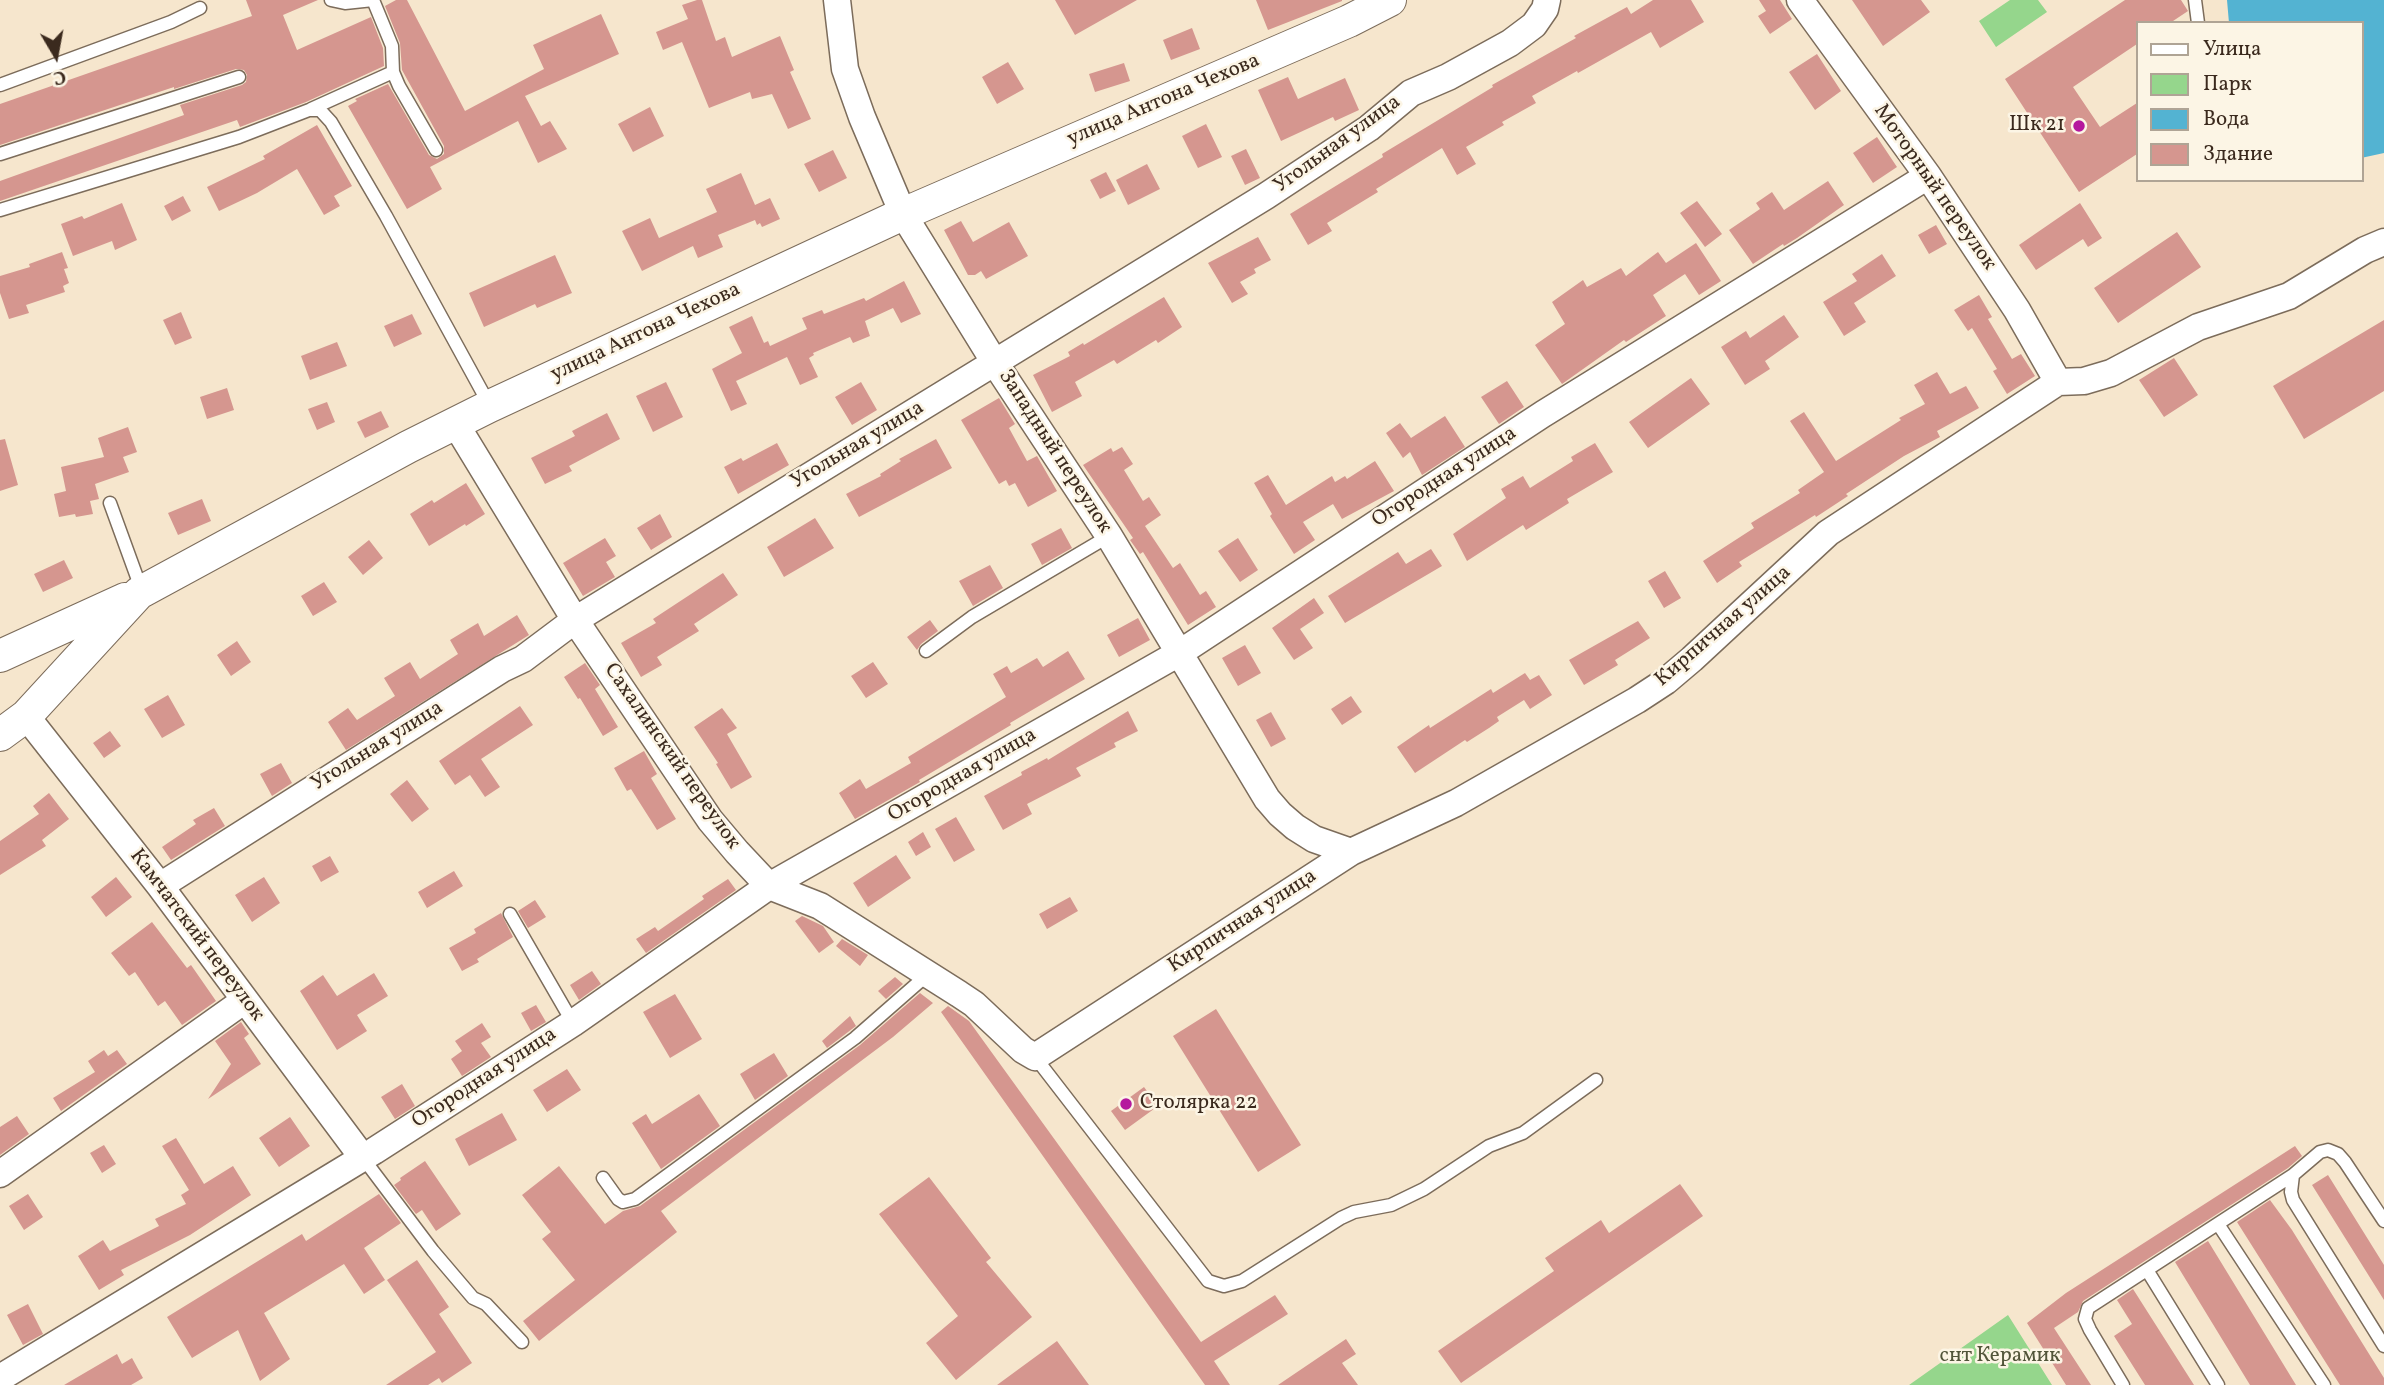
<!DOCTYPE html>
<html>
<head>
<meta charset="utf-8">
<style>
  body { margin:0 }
  #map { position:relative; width:2384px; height:1385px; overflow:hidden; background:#f6e6cd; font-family:Vollkorn,serif }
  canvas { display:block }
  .legend { position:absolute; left:2136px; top:21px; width:228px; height:161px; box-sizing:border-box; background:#fcf5e5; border:2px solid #afa495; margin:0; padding:9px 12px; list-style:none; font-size:21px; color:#3b2a1e }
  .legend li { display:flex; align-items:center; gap:14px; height:35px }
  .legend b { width:35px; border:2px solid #afa495 }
  .north { position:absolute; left:21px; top:21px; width:70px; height:70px; -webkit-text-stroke:5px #fcf5e5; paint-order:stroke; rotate:170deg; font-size:19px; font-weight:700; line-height:28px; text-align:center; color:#3b2a1e }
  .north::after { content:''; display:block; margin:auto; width:24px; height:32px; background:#3b2a1e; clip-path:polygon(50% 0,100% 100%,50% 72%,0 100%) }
</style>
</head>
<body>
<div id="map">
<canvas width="2384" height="1385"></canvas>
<ul class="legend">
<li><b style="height:9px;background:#fff"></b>Улица</li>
<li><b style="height:19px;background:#95d68c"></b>Парк</li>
<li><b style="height:19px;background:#53b3d2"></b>Вода</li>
<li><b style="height:19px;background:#d5968f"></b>Здание</li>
</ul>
<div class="north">С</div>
</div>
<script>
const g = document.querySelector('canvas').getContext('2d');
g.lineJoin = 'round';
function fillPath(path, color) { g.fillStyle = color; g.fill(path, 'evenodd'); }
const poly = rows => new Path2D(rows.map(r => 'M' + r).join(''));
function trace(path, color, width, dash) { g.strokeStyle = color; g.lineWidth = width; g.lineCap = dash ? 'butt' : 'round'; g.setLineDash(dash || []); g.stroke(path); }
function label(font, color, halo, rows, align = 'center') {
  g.font = font + ' Vollkorn,serif'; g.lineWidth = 5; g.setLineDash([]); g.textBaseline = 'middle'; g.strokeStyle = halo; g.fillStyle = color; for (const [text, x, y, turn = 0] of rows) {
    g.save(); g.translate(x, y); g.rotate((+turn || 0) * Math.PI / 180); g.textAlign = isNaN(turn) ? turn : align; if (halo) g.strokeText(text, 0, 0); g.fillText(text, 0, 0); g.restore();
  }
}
fillPath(poly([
  [2010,0,2038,0,2047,12,1996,47,1979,21],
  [2008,1315,2052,1385,1909,1385]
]), '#95d68c');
fillPath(poly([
  [2227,0,2384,0,2384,153,2361,158,2361,23,2229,23]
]), '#53b3d2');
fillPath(poly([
  [246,0,318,0,283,15,297,50,371,17,383,48,384,66,306,102,240,127,237,120,0,201,0,181,184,115,180,105,242,85,246,82,247,75,244,70,236,69,174,89,174,87,0,145,0,104,252,16],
  [396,0,407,0,465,111,544,69,533,45,601,14,619,54,525,96,541,126,550,121,567,149,538,163,518,121,430,167,442,189,407,209,348,106,357,101,355,99,388,84,429,155,437,159,444,154,444,146,402,70,400,43,385,6],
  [697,0,702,0,716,41,725,37,732,57,780,36,794,70,790,72,811,119,788,129,772,94,752,99,750,92,709,108,682,42,663,50,656,32,688,19,682,5],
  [1055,0,1137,0,1075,35],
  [1256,0,1342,0,1342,1,1268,30],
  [1653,0,1691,0,1704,22,1660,48,1651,32,1578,73,1577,71,1532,96,1536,103,1502,122,1504,125,1466,147,1476,164,1457,175,1442,148,1376,189,1378,192,1327,223,1332,231,1308,245,1290,214,1383,157,1382,154,1493,87,1492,85,1576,38,1574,36,1627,7,1631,14],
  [1759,0,1780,0,1792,19,1770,34,1758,16,1766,11],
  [1852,0,1921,0,1930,12,1883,46],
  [2125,0,2181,0,2188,11,2170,23,2137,23,2137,44,2073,87,2100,127,2137,103,2137,154,2079,192,2005,79],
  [1192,28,1200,49,1171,60,1163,40],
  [1817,54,1841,91,1815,110,1789,72],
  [1008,62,1024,89,997,104,982,77],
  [1124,63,1130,81,1095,92,1089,74],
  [1288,77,1298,99,1345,78,1359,110,1335,121,1333,117,1281,141,1258,90],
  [650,107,664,136,633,152,618,124],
  [1206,124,1222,157,1198,168,1182,136],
  [317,125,352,186,334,196,340,206,324,215,297,169,257,193,219,211,207,187,265,159,263,156],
  [1877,137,1897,167,1873,183,1853,153],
  [1246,149,1260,178,1245,185,1231,156],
  [833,150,847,178,819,192,804,164],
  [1147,164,1160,189,1128,205,1116,180],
  [1106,172,1116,191,1100,199,1090,180],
  [741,173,755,205,770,198,780,219,762,227,760,223,757,225,755,220,718,235,723,247,698,258,693,246,642,271,622,231,650,218,659,238,717,212,706,189],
  [1828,181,1844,205,1797,238,1784,246,1783,244,1753,264,1729,230,1760,209,1756,203,1772,192,1784,210],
  [183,196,191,211,172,221,164,206],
  [1697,201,1722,234,1705,247,1680,213],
  [122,203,137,240,115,250,112,241,73,256,61,224,82,216,84,219],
  [2080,203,2102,238,2088,247,2083,239,2036,270,2019,245],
  [961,221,973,242,1009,222,1028,256,986,279,981,271,975,275,968,275,944,230],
  [1936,225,1947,244,1929,254,1918,235],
  [2177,232,2201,267,2118,323,2094,288],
  [1258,237,1271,260,1254,269,1256,273,1240,282,1248,294,1232,303,1208,263],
  [1696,243,1721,281,1699,295,1685,274,1653,295,1666,316,1626,342,1624,340,1562,384,1535,345,1565,324,1552,302,1583,280,1587,287,1621,268,1626,276,1658,252,1666,263],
  [62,252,68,268,64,269,69,283,63,286,65,292,26,305,29,313,9,319,0,293,0,276,30,267,29,264],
  [1882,254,1896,276,1854,303,1866,322,1844,336,1823,302,1857,281,1852,274],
  [555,255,572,293,537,308,535,304,484,327,469,293],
  [904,281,921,314,901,323,893,308,865,321,870,336,853,343,850,337,813,353,814,355,809,358,818,377,800,385,787,357,736,381,747,404,731,411,712,369,742,353,729,327,752,316,764,343,768,341,770,346,807,329,802,318,822,310,824,314,864,298,866,301],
  [1979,295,1992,317,1988,319,2012,359,2021,354,2035,376,2007,394,1993,371,1997,369,1972,328,1968,331,1954,310],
  [1164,297,1182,327,1158,343,1156,340,1117,364,1114,360,1075,382,1082,396,1052,412,1033,375,1070,356,1068,352,1083,343,1084,345],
  [181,312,192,338,175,345,163,320],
  [412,314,422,334,394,347,384,326],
  [1784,315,1799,337,1765,361,1770,369,1745,385,1721,347,1746,331,1750,338],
  [2384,320,2384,391,2304,439,2273,386],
  [337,342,347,366,310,380,301,356],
  [2174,358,2198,395,2164,417,2139,380],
  [1937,372,1950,394,1966,386,1979,408,1937,431,1940,437,1904,456,1846,494,1848,496,1816,517,1815,515,1739,562,1742,566,1717,583,1703,561,1754,528,1751,523,1800,493,1798,490,1824,472,1790,421,1804,412,1836,461,1901,420,1899,418,1925,404,1914,385],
  [1691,378,1710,404,1648,448,1629,422],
  [1507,381,1524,407,1499,424,1481,397],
  [666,382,683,417,653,432,636,396],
  [861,382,877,410,852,425,835,397],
  [227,388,234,410,207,419,200,397],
  [999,398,1015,424,1009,428,1027,461,1037,456,1057,491,1028,507,1015,483,1009,486,1006,480,999,484,961,420],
  [327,402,335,422,317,430,308,409],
  [381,411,389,427,365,438,357,422],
  [607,413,620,439,569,466,572,471,545,484,531,458,575,436,572,431],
  [1445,416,1465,447,1422,475,1410,452,1403,458,1386,433,1400,423,1411,438],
  [128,427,137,452,123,457,129,472,95,484,99,499,90,501,93,514,76,517,75,514,59,517,54,494,66,491,61,467,104,457,98,438],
  [5,439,18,485,0,491,0,440],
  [936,439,952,468,859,517,846,494,881,476,880,474,901,461,899,459],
  [777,443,789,465,738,494,724,467,741,458,743,461],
  [1595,443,1613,472,1567,499,1569,503,1526,530,1523,525,1467,561,1453,534,1506,498,1501,489,1523,476,1530,488,1573,461,1571,457],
  [1122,447,1133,464,1124,470,1143,501,1149,497,1161,515,1145,526,1173,568,1180,563,1200,595,1206,591,1216,607,1188,625,1143,552,1140,554,1130,540,1133,538,1083,465,1111,448,1113,452],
  [1375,461,1394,491,1342,519,1333,504,1303,522,1315,540,1294,554,1270,516,1272,514,1254,483,1268,475,1286,505,1332,476,1335,482,1345,476,1347,479],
  [466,483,485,514,466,526,465,524,429,546,410,514,432,500,434,503],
  [202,499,211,521,178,535,168,513],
  [660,514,672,537,651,550,637,528],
  [815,518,834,548,784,577,767,547],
  [1061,528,1072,548,1042,565,1031,544],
  [605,538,616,556,606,562,615,577,583,596,563,563],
  [1238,538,1258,570,1240,582,1218,551],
  [369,540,383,558,363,575,348,557],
  [1431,549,1442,566,1345,623,1328,596,1398,552,1406,564],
  [64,560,73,578,43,592,34,574],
  [990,565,1003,588,973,606,959,581],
  [1665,571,1681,598,1664,608,1648,581],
  [723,573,738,595,694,624,699,631,657,657,662,665,641,677,621,643,656,623,653,619],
  [324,582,337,602,313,616,301,596],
  [1314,598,1324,613,1300,629,1313,648,1294,660,1272,628],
  [517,615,529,635,346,750,328,722,348,708,357,720,395,696,384,678,410,662,420,679,458,654,450,640,478,623,484,636],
  [1138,618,1150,640,1119,657,1107,635],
  [930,620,938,631,921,644,917,650,907,637],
  [1638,621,1650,638,1615,660,1618,665,1584,685,1569,660],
  [237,641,251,662,231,676,217,655],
  [1245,645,1261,673,1238,686,1222,658],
  [1068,651,1085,679,1010,723,1011,725,919,780,920,782,855,819,839,793,860,779,866,789,911,763,908,757,1006,697,993,674,1007,666,1011,673,1037,658,1043,667],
  [873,662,888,684,866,698,851,676],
  [585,663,600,685,595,689,618,727,603,736,580,698,578,699,564,677],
  [1525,673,1530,680,1539,675,1552,695,1530,709,1524,700,1497,717,1499,721,1489,728,1467,742,1465,740,1415,773,1397,747,1429,725,1430,728,1491,689,1493,693],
  [168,695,185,725,162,738,144,709],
  [1351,696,1362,712,1342,725,1331,709],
  [520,706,533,725,481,759,500,787,485,797,470,775,455,785,439,761],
  [722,708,737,728,727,734,752,777,731,789,716,764,718,763,694,727],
  [1128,711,1138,731,1114,743,1116,747,1076,768,1081,776,1027,804,1032,814,1003,830,984,796,1022,775,1021,772,1047,758,1048,760],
  [1271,712,1286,739,1271,747,1256,720],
  [110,731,121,746,104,758,93,743],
  [644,751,657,774,651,778,676,819,657,830,631,789,627,791,614,768],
  [281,763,292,783,272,796,260,774],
  [407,780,429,809,412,822,390,794],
  [49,793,69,819,42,840,46,846,0,875,0,841,39,814,33,806],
  [214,808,225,826,171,860,162,847,196,824,193,820],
  [956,817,975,850,954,862,935,829],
  [923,832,931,847,916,856,908,842],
  [896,855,911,878,868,907,853,883],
  [330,856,339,872,321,882,312,866],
  [454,871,463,886,427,908,418,892],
  [116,877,132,897,106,917,91,897],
  [264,877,280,903,252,922,235,895],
  [728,879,736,890,646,953,636,939,655,927,658,931,704,899,702,896],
  [1070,897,1078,911,1047,929,1039,914],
  [535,900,546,917,528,928,518,911],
  [501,913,513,937,477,959,479,962,462,971,449,948,476,933,474,929],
  [802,916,823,926,834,942,819,953,795,921],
  [152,922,187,968,191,965,216,1001,182,1025,165,1001,158,1006,135,972,129,976,111,953],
  [842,939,868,955,860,966,836,946],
  [592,971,601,984,579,1000,570,985],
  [374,973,388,996,357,1015,367,1031,337,1050,300,991,323,975,337,996],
  [895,977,903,984,886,999,878,991],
  [920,993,933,1003,893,1037,661,1211,677,1232,539,1341,523,1321,575,1280,542,1239,551,1232,522,1195,559,1166,605,1224,623,1211,640,1206,860,1045],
  [675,994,702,1039,670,1058,643,1012],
  [536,1005,546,1022,531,1031,521,1013],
  [948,1006,969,1021,1201,1342,1275,1295,1288,1314,1214,1361,1230,1385,1205,1385,941,1012],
  [1216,1009,1301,1145,1258,1172,1173,1036],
  [850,1016,856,1026,827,1048,822,1041],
  [241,1022,249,1034,244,1038,261,1064,208,1099,231,1064,215,1041],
  [482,1023,491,1037,481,1043,491,1057,462,1076,451,1059,462,1051,455,1041],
  [104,1050,108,1056,117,1050,127,1064,61,1111,53,1098,95,1072,88,1061],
  [774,1053,788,1076,755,1100,740,1074],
  [567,1069,581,1090,547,1112,533,1090],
  [402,1084,415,1106,395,1119,381,1097],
  [1144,1087,1158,1106,1125,1130,1111,1111],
  [699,1094,720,1126,661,1169,632,1123,646,1114,652,1124],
  [502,1113,517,1140,469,1166,455,1139],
  [17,1116,29,1134,0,1155,0,1127],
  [290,1117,310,1146,279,1167,259,1138],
  [176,1138,204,1184,233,1166,251,1195,190,1235,121,1270,124,1275,99,1290,78,1256,103,1240,110,1251,159,1226,155,1219,186,1204,181,1195,189,1190,162,1146],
  [104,1145,116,1164,102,1173,90,1153],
  [2295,1146,2302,1156,2288,1168,2083,1301,2078,1312,2054,1328,2091,1385,2066,1385,2027,1323,2066,1293],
  [425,1161,461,1214,436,1231,422,1210,416,1214,394,1185,401,1180,400,1178],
  [2328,1175,2384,1265,2384,1300,2312,1185],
  [929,1177,991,1258,986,1262,1032,1317,956,1380,926,1343,958,1316,879,1214],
  [1680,1184,1703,1216,1461,1383,1438,1351,1554,1271,1545,1258,1601,1220,1609,1233],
  [28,1194,43,1217,24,1230,9,1206],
  [379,1194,401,1223,364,1248,385,1280,364,1294,344,1264,264,1313,290,1359,260,1381,238,1330,192,1358,167,1317,302,1234,306,1241],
  [2270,1200,2292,1230,2384,1378,2384,1385,2340,1385,2237,1222],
  [2208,1241,2296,1385,2250,1385,2175,1262],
  [417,1260,449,1307,439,1314,472,1363,442,1383,439,1378,428,1385,386,1385,436,1352,387,1280],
  [2133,1289,2194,1385,2145,1385,2114,1336,2132,1324,2117,1300],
  [28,1304,43,1334,23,1345,7,1315],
  [1346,1339,1356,1354,1342,1363,1358,1385,1278,1385],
  [1057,1341,1089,1385,997,1385],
  [117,1354,122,1364,132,1358,143,1378,131,1385,64,1385]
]), '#d5968f');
const service = poly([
  [331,0,345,3,373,0],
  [373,0,392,46,393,72,399,86,436,150],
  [2195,0,2198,23],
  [0,85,171,22,200,8],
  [311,109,393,72],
  [0,154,239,77],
  [0,210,239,137,309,110,320,110,331,122,386,216,490,406],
  [110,503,142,591],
  [926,651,972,617,1109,536],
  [510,914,573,1023],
  [1035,1057,1208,1281,1224,1286,1242,1281,1341,1218,1354,1212,1391,1205,1424,1189,1489,1146,1523,1133,1596,1080],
  [363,1158,433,1251,473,1298,486,1304,522,1342],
  [603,1178,618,1199,623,1202,635,1199,855,1038,927,975],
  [2384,1221,2345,1162,2338,1154,2328,1150,2320,1152,2293,1175,2291,1192,2293,1200,2384,1346],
  [2218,1224,2324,1385],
  [2147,1270,2218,1385],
  [2123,1385,2090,1330,2085,1319,2088,1308,2293,1175]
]);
const minor = poly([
  [837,0,845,69,862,117,903,214,995,363,1109,536,1267,799,1280,814,1295,827,1314,839,1351,852],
  [1800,0,1928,176,2017,310,2058,382],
  [455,423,575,620,710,820,737,852,769,886,820,906,959,994,974,1004,1023,1050,1035,1057,1351,852,1456,803,1637,700,1666,681,1692,659,1828,533,2058,382,2084,381,2111,373,2198,327,2289,296,2365,250,2384,242],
  [26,716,160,886,363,1158],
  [160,886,502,669,523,659,575,620,1266,196,1369,128,1411,93,1448,77,1510,43,1534,25,1545,9,1547,0],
  [0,1174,245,1000],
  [0,1378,374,1151,573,1023,769,886,1181,652,1543,414,1928,176]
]);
const tertiary = poly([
  [0,656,125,599],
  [0,735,26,716,139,593,408,447,490,406,903,214,1349,21,1390,0]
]);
trace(service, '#7c6c5b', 15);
trace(minor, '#7c6c5b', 29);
trace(tertiary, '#7c6c5b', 34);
trace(service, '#fff', 12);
trace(minor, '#fff', 26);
trace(tertiary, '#fff', 32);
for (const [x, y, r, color] of [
  [2079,126,7,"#b5179e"],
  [1126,1104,7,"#b5179e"]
]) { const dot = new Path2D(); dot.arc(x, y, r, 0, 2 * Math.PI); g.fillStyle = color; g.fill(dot); trace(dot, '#fcf5e5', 2.5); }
label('21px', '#3b2a1e', '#fcf5e5', [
  ["улица Антона Чехова",1164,101,-23],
  ["Угольная улица",1338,145,-36],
  ["Моторный переулок",1934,188,55],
  ["улица Антона Чехова",646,333,-25],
  ["Угольная улица",858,446,-31],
  ["Западный переулок",1054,452,57],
  ["Огородная улица",1445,478,-33],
  ["Кирпичная улица",1724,627,-41],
  ["Угольная улица",378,747,-32],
  ["Сахалинский переулок",671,757,55],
  ["Огородная улица",963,776,-30],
  ["Кирпичная улица",1243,922,-33],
  ["Камчатский переулок",196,936,53],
  ["Огородная улица",485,1079,-33]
]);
label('21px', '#3b2a1e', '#fcf5e5', [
  ["Шк 21",2065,126],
  ["Столярка 22",1140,1104,"left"]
], 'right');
label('21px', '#52553a', '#fcf5e5', [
  ["снт Керамик",2000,1357]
]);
</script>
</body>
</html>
